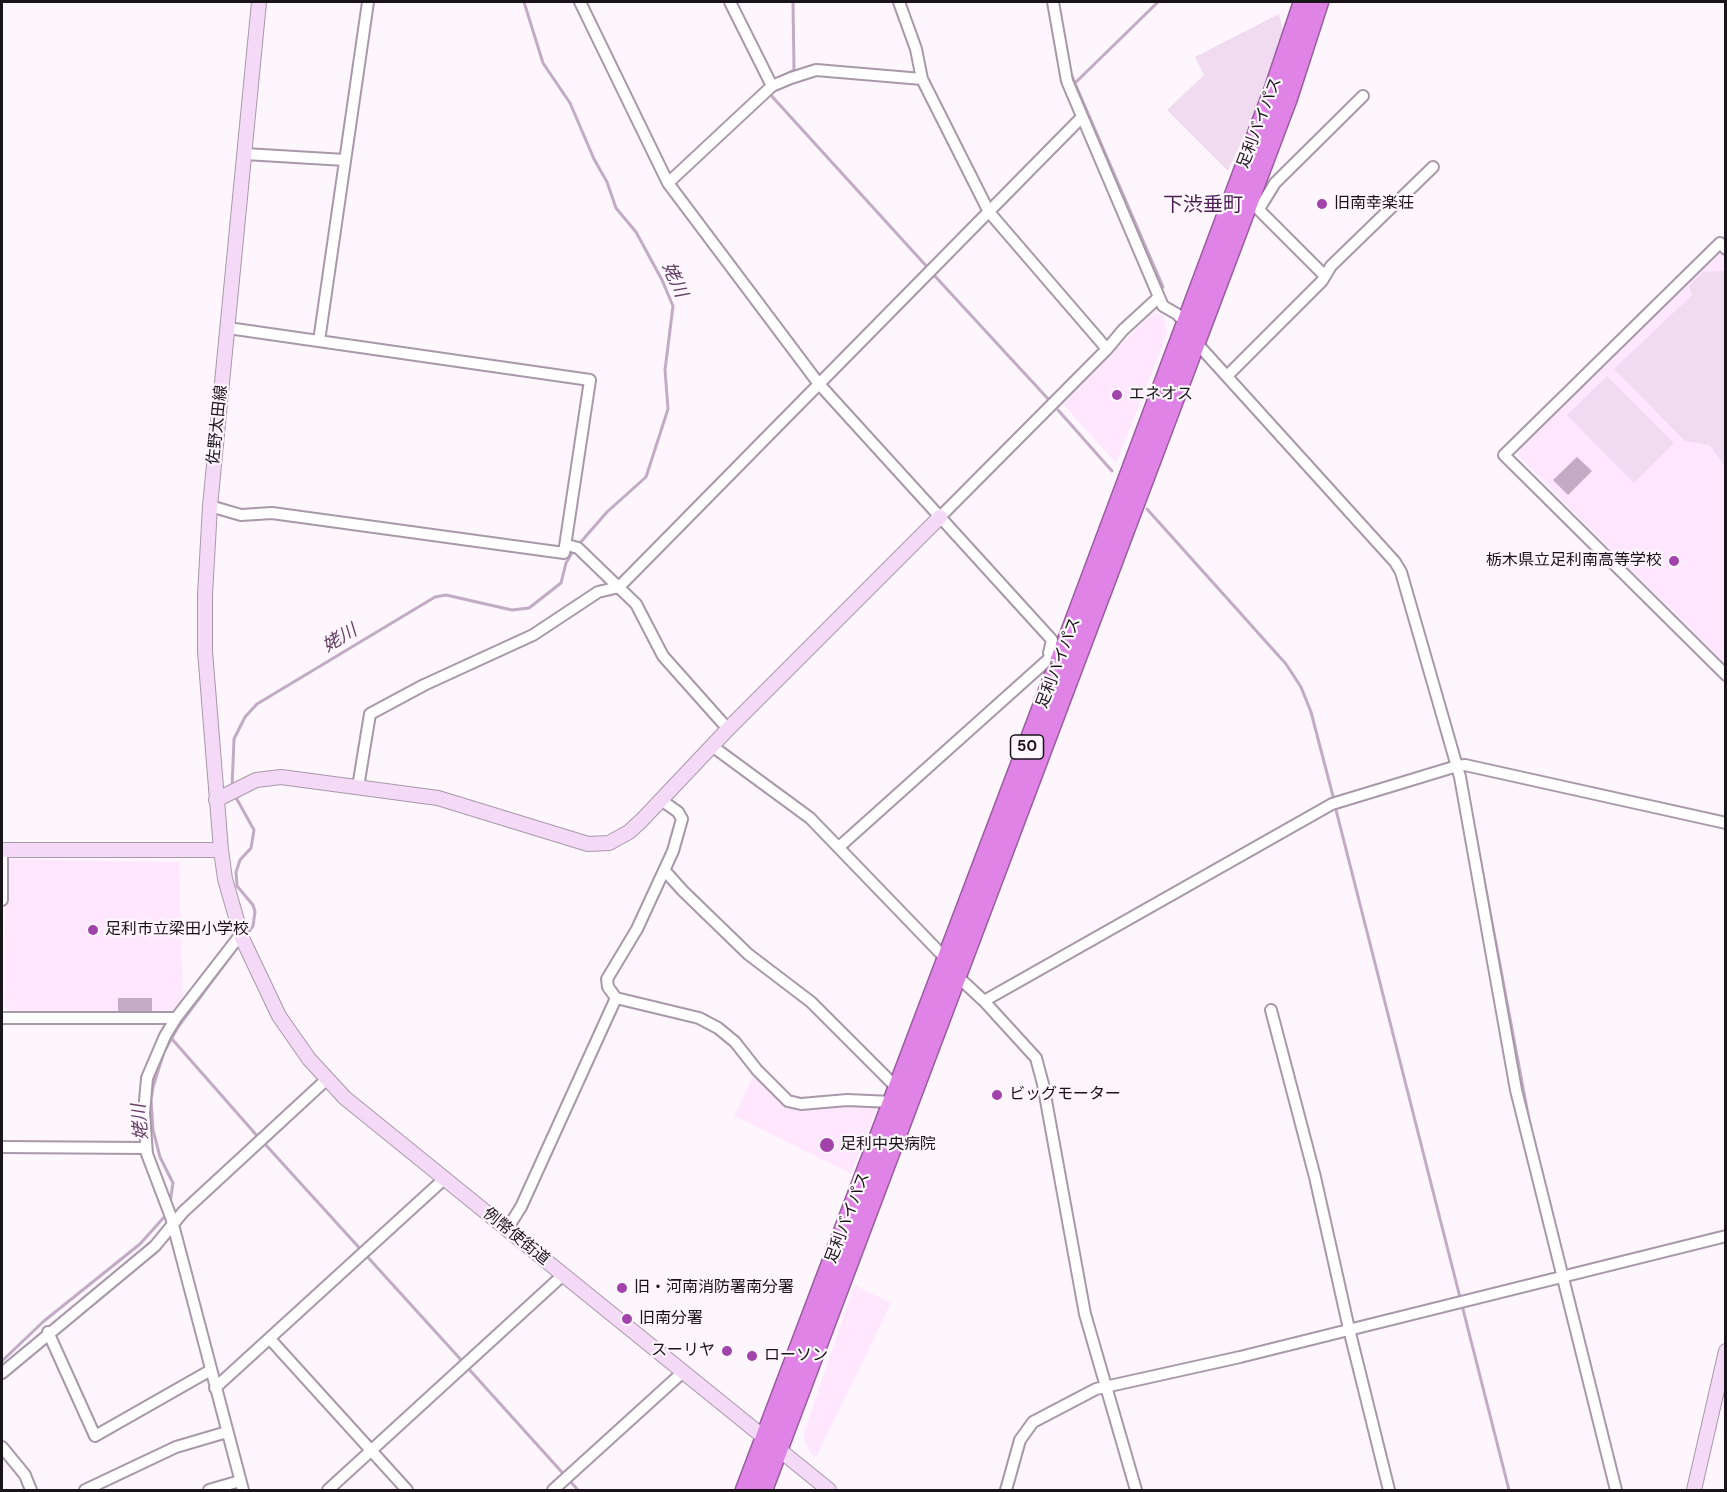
<!DOCTYPE html>
<html>
<head>
<meta charset="utf-8">
<style>
  body { margin:0 }
  #map { position:relative; width:1727px; height:1492px; overflow:hidden; background:#fdf6fd; font-family:"DM Sans",sans-serif }
  canvas { display:block }
  .frame { position:absolute; inset:0; border:3px solid #19131a; pointer-events:none }
</style>
</head>
<body>
<div id="map">
<canvas width="1727" height="1492"></canvas>
<div class="frame"></div>
</div>
<script>
const g = document.querySelector('canvas').getContext('2d');
g.lineJoin = 'round';
function fillPath(path, color) { g.fillStyle = color; g.fill(path, 'evenodd'); }
const poly = rows => new Path2D(rows.map(r => 'M' + r).join(''));
function trace(path, color, width, dash) { g.strokeStyle = color; g.lineWidth = width; g.lineCap = dash ? 'butt' : 'round'; g.setLineDash(dash || []); g.stroke(path); }
function label(font, color, halo, rows, align = 'center') {
  g.font = font + ' "DM Sans","Noto Sans JP",sans-serif'; g.lineWidth = 4.5; g.setLineDash([]); g.textBaseline = 'middle'; g.strokeStyle = halo; g.fillStyle = color; for (const [text, x, y, turn = 0] of rows) {
    g.save(); g.translate(x, y); g.rotate((+turn || 0) * Math.PI / 180); g.textAlign = isNaN(turn) ? turn : align; if (halo) g.strokeText(text, 0, 0); g.fillText(text, 0, 0); g.restore();
  }
}
fillPath(poly([
  [1716,253,1723,253,1725,255,1725,665,1519,457,1518,448],
  [1153,313,1164,315,1167,334,1116,463,1062,403],
  [6,859,179,862,183,999,169,1014,11,1014,4,1006],
  [756,1070,796,1103,879,1103,851,1174,734,1116],
  [854,1285,891,1303,816,1458,810,1453,803,1436]
]), '#fee7ff');
fillPath(poly([
  [1279,14,1283,30,1252,118,1228,171,1167,110,1204,75,1195,57],
  [1725,271,1726,271,1725,468,1710,445,1685,441,1614,369,1692,295,1689,286,1703,272],
  [1607,376,1674,443,1634,483,1567,415]
]), '#f0dbf1');
fillPath(poly([
  [1577,457,1592,471,1568,495,1553,480],
  [118,998,152,998,152,1013,118,1013]
]), '#c3aac5');
trace(poly([
  [1071,74,1163,287],
  [785,75,794,70,793,2],
  [1075,83,1158,2],
  [768,92,929,269],
  [933,274,1050,401],
  [1058,410,1112,471],
  [1147,509,1286,664,1301,687,1311,712,1334,800],
  [232,788,234,739,245,717,257,704,435,597,446,595,512,610,529,608,561,583,566,563,573,551,607,512,646,477,668,409,665,370,673,306,662,280,636,232,616,208,607,182,594,159,570,103,543,63,524,2],
  [1467,789,1530,1125],
  [234,794,254,830,251,848,240,860,236,872,237,886,253,905,255,912,253,926,246,936],
  [1335,806,1509,1490],
  [172,1039,259,1138],
  [264,1143,463,1362],
  [170,1203,173,1183,160,1157,153,1130,151,1100,153,1087,164,1052,178,1027,233,953],
  [2,1361,44,1321,140,1244,166,1215],
  [467,1367,578,1490]
]), '#c3aac5', 3);
const street = poly([
  [580,2,668,183,819,384,1052,640,1049,653,1059,662],
  [730,2,772,86],
  [899,2,916,49,922,79,989,212,1107,349],
  [1053,2,1067,81,1159,297,1163,306,1177,314,1187,325],
  [245,154,345,160],
  [668,183,772,86,791,78,816,70,922,79],
  [1255,206,1325,276],
  [1259,209,1275,183,1363,96],
  [1726,249,1720,243,1504,455,1726,675],
  [1193,339,1395,562,1401,572,1460,777,1516,1090,1616,1490],
  [319,341,368,2],
  [1227,376,1322,281,1331,266,1433,167],
  [210,506,241,515,272,513,564,553,590,380,228,328],
  [940,517,1107,349,1123,330,1159,297],
  [567,545,578,548,636,604,663,656,728,729],
  [712,746,810,818,948,961],
  [358,787,370,714,424,685,533,635,598,592,619,587,1082,117],
  [839,847,1051,657],
  [665,871,683,891,748,954,811,1002,897,1088],
  [2,900,2,850],
  [241,934,176,1018,165,1036,147,1078,144,1113,147,1154,171,1217,243,1490],
  [956,975,984,1001,1036,1058,1043,1084,1085,1314,1136,1490],
  [616,998,699,1018,718,1028,735,1042,757,1070,788,1101,801,1104,847,1100,892,1102],
  [984,1001,1332,804,1457,766,1465,765,1726,823],
  [1271,1010,1315,1177,1349,1329,1389,1490],
  [2,1018,176,1018],
  [2,1147,146,1148],
  [507,1229,521,1207,616,998,608,987,607,979,637,929,673,851,682,819,678,812,661,800],
  [48,1332,95,1436,211,1370],
  [270,1339,407,1490],
  [2,1373,155,1246,183,1212,327,1079],
  [215,1388,443,1180],
  [2,1447,25,1475,31,1490],
  [85,1490,176,1447,227,1432],
  [209,1490,240,1481],
  [328,1490,563,1275],
  [553,1490,683,1372],
  [1006,1490,1020,1440,1033,1422,1096,1389,1240,1357,1726,1236]
]);
const secondary = poly([
  [259,2,210,506,205,595,205,651,221,850,225,879,242,938,279,1016,309,1059,345,1098,829,1490],
  [216,800,256,780,281,777,438,798,588,844,609,843,629,832,642,820,728,729,940,517],
  [2,850,221,850],
  [1694,1490,1726,1351]
]);
const highway = poly([
  [745,1490,1059,662,1273,91,1303,2],
  [763,1490,1288,98,1319,2]
]);
trace(street, '#a898a9', 14);
trace(secondary, '#a898a9', 16);
trace(highway, '#9a5c9f', 21);
trace(street, '#fff', 10);
trace(secondary, '#f5daf8', 14);
trace(highway, '#df83e7', 18);
for (const [x, y, r, color] of [
  [1322,204,6,"#a243ab"],
  [1117,395,6,"#a243ab"],
  [1674,561,6,"#a243ab"],
  [93,930,6,"#a243ab"],
  [997,1095,6,"#a243ab"],
  [827,1145,8,"#a243ab"],
  [622,1288,6,"#a243ab"],
  [627,1319,6,"#a243ab"],
  [727,1351,6,"#a243ab"],
  [752,1356,6,"#a243ab"]
]) { const dot = new Path2D(); dot.arc(x, y, r, 0, 2 * Math.PI); g.fillStyle = color; g.fill(dot); trace(dot, '#fdf6fd', 2); }
for (const [x, y, w] of [
  [1027,747,33]
]) { const box = new Path2D(); box.roundRect(x - w / 2, y - 12, w, 24, 4.5); g.fillStyle = '#fdf6fd'; g.fill(box); trace(box, '#19131a', 1.5); }
label('bold 15px', '#19131a', null, [
  ["50",1027,747]
]);
label('16px', '#19131a', '#fdf6fd', [
  ["足利バイパス",1260,123,-69],
  ["佐野太田線",218,425,-84],
  ["足利バイパス",1059,663,-69],
  ["足利バイパス",848,1218,-69],
  ["例幣使街道",516,1237,39]
]);
label('16px', '#19131a', '#fdf6fd', [
  ["旧南幸楽荘",1334,204],
  ["エネオス",1129,395],
  ["栃木県立足利南高等学校",1662,561,"right"],
  ["足利市立梁田小学校",105,930],
  ["ビッグモーター",1009,1095],
  ["足利中央病院",840,1145],
  ["旧・河南消防署南分署",634,1288],
  ["旧南分署",639,1319],
  ["スーリヤ",715,1351,"right"],
  ["ローソン",764,1356]
], 'left');
label('italic 18px', '#644067', '#fdf6fd', [
  ["姥川",674,280,66],
  ["姥川",340,639,-31],
  ["姥川",141,1122,-95]
]);
label('20px', '#4c1e51', '#fdf6fd', [
  ["下渋垂町",1203,206]
]);
</script>
</body>
</html>
